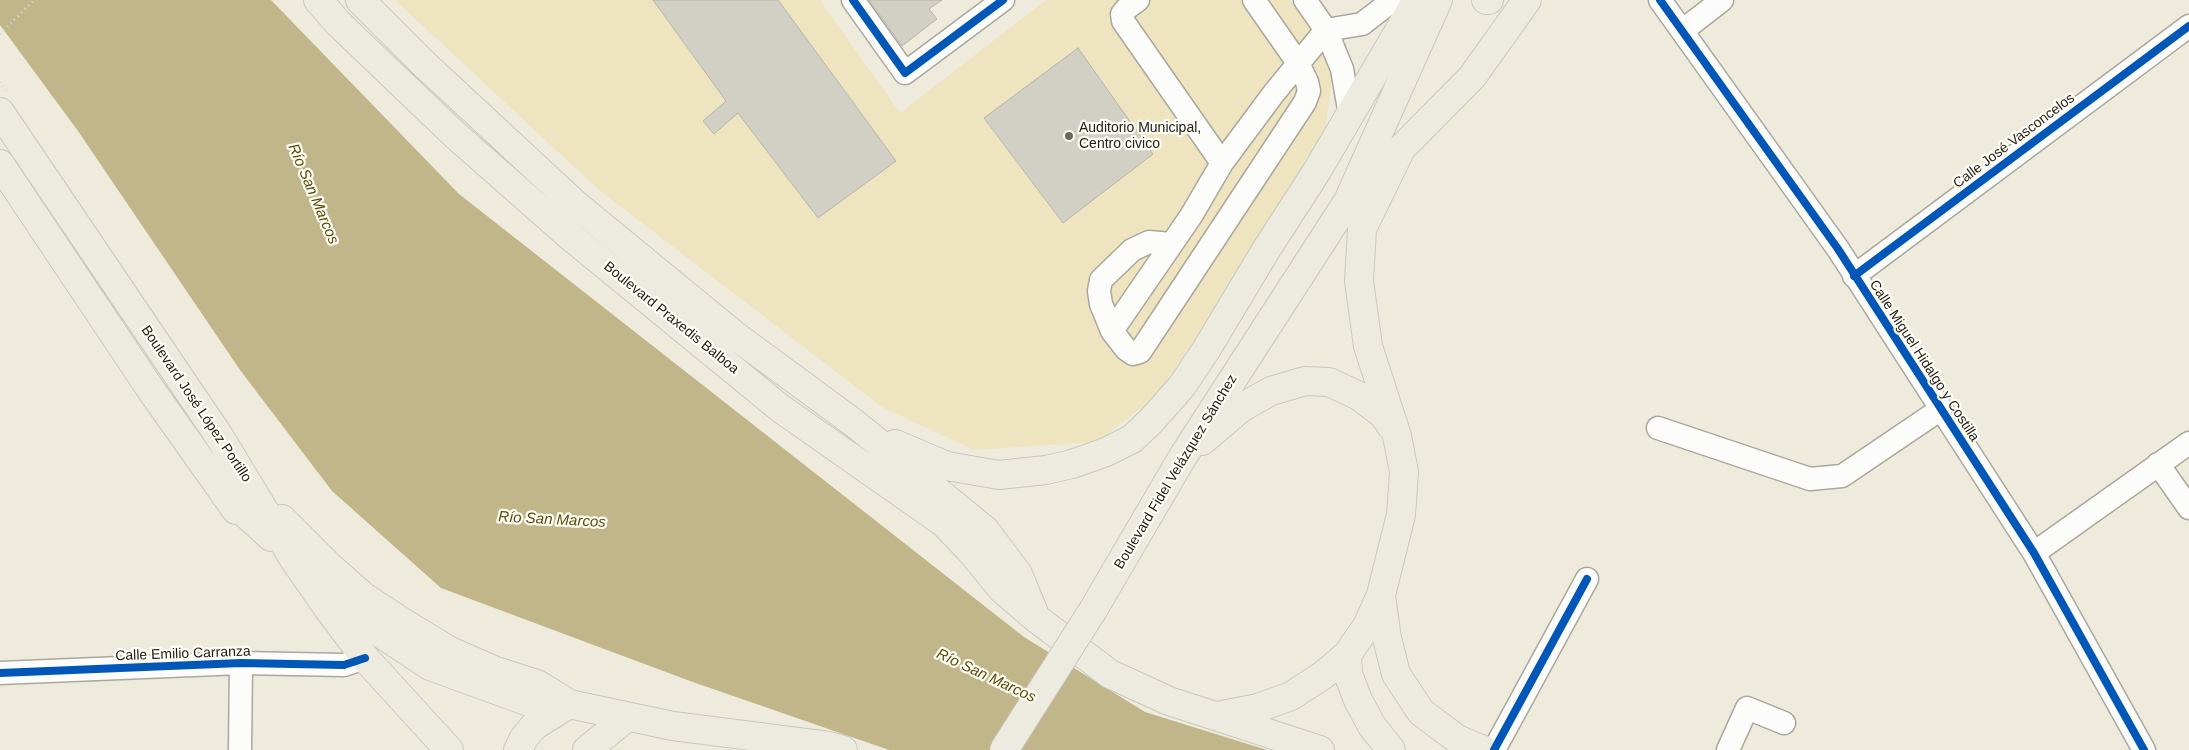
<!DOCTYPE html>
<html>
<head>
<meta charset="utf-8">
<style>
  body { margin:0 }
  canvas { display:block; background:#eeebdd }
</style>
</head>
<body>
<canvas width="2189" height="750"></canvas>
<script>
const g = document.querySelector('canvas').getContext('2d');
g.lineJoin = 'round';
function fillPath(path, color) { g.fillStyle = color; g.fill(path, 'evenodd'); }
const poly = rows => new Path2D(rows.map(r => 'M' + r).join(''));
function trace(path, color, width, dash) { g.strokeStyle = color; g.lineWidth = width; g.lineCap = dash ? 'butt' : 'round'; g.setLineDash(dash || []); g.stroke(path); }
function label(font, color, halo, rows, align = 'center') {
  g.font = font + ' Helvetica,sans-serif'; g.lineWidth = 4.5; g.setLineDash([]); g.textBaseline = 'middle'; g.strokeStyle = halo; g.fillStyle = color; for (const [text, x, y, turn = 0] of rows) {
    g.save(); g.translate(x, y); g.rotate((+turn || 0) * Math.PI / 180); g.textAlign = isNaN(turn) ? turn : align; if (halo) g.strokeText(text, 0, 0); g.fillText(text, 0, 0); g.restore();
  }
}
fillPath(poly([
  [395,0,820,0,900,113,1046,0,1290,0,1325,47,1332,80,1324,138,1234,296,1157,396,1097,442,974,450,882,407,599,190]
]), '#eee4c0');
fillPath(poly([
  [0,0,271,0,459,194,1024,637,1145,712,1267,750,889,750,690,681,441,588,332,491,240,370,78,131,0,25]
]), '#c0b68a');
const building = poly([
  [653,0,778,0,896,161,818,218,738,113,714,134,703,121,726,101,653,0],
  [869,0,942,0,929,9,937,19,902,46,869,0],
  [1078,48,1153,154,1063,223,984,118,1078,48]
]);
fillPath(building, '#d2d0c4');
trace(building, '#b8b6aa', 1);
const minor = poly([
  [853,0,905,73,1003,0],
  [1138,0,1126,9,1122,14,1123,21,1222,163],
  [1305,0,1326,30,1342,69,1350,115],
  [1660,0,1838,249,2034,553,2144,750],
  [1682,31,1722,0],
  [1171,244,1149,242,1132,250,1101,280,1099,291,1101,304,1112,331,1126,349,1133,354,1140,352,1305,102,1309,91,1307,82,1298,63,1254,0],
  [1854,276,2189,26],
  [1112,331,1191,216,1222,163,1274,93,1326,30,1362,24,1393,0],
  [1658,428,1810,479,1842,476,1941,409],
  [2158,464,2189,508],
  [2034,553,2189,443],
  [0,673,241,663,344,665,365,658],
  [240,750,241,663],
  [1494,750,1587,579],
  [1728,750,1747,708,1784,723]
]);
const major = poly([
  [318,0,338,23,454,134,571,237,780,408,944,523,970,550,1002,589,1037,619,1110,674,1169,701,1320,750],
  [360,0,423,63,575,204,737,337,854,423,985,530,1018,574,1034,613],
  [1486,0,1489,0],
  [0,112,219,436,293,558,327,607,365,658,449,750],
  [1387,163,1472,77,1527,0],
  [0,164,151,390,236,510],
  [1202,441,1241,408,1271,391,1305,381,1329,382,1359,396,1384,415,1391,426],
  [895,444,947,466,999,475,1046,470,1072,464,1106,452,1132,439,1151,421,1182,386,1206,350,1266,250,1317,171,1417,0],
  [225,495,271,537],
  [282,519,329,566,364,597,404,623,450,651,496,671,537,684,566,702],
  [328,590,368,625,430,666,529,702,569,704,673,726,829,746,843,750],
  [1381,596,1387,638,1396,674,1421,712,1457,739,1483,750],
  [1093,610,1182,458,1348,201,1438,0],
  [1347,655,1348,674,1358,700,1372,726,1391,750],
  [1217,716,1258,708,1291,696,1322,676,1347,655,1367,626,1381,595,1401,515,1404,472,1397,436,1368,346,1359,281,1362,229,1400,151],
  [518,750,524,738,534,726,569,704],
  [587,750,627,717]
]);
trace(minor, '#aaa79d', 25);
trace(major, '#c9c7c0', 30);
trace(poly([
  [0,34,34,0],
  [0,82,6,91]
]), '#dbdad5', 3, [1, 4]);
trace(minor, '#fcfcfa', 22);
trace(major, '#edeadf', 28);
const majorBridge = poly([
  [1004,750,1093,610]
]);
trace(majorBridge, '#c9c7c0', 30, []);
trace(majorBridge, '#edeadf', 28);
trace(poly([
  [853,0,905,73,1003,0],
  [1660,0,1838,249,2034,553,2144,750],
  [1854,276,2189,26],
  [0,673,241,663,344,665,365,658],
  [1494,750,1587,579]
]), '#0057b8', 8);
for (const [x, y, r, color] of [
  [1069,136,5,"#6b685c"]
]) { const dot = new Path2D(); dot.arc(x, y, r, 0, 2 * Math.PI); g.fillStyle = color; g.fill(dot); trace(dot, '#fefdf7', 2); }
label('14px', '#242117', '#fefdf7', [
  ["Auditorio Municipal,",1079,128],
  ["Centro civico",1079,144]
], 'left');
label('14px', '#242117', '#fefdf7', [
  ["Calle José Vasconcelos",2014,141,-37],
  ["Boulevard Praxedis Balboa",671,318,39],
  ["Calle Miguel Hidalgo y Costilla",1924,361,57],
  ["Boulevard José López Portillo",196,404,56],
  ["Boulevard Fidel Velázquez Sánchez",1176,472,-59],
  ["Calle Emilio Carranza",183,654,-2]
]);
label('italic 15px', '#5b4b01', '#fefdf7', [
  ["Río San Marcos",313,194,67],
  ["Río San Marcos",552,520,3],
  ["Río San Marcos",986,676,25]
]);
</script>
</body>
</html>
